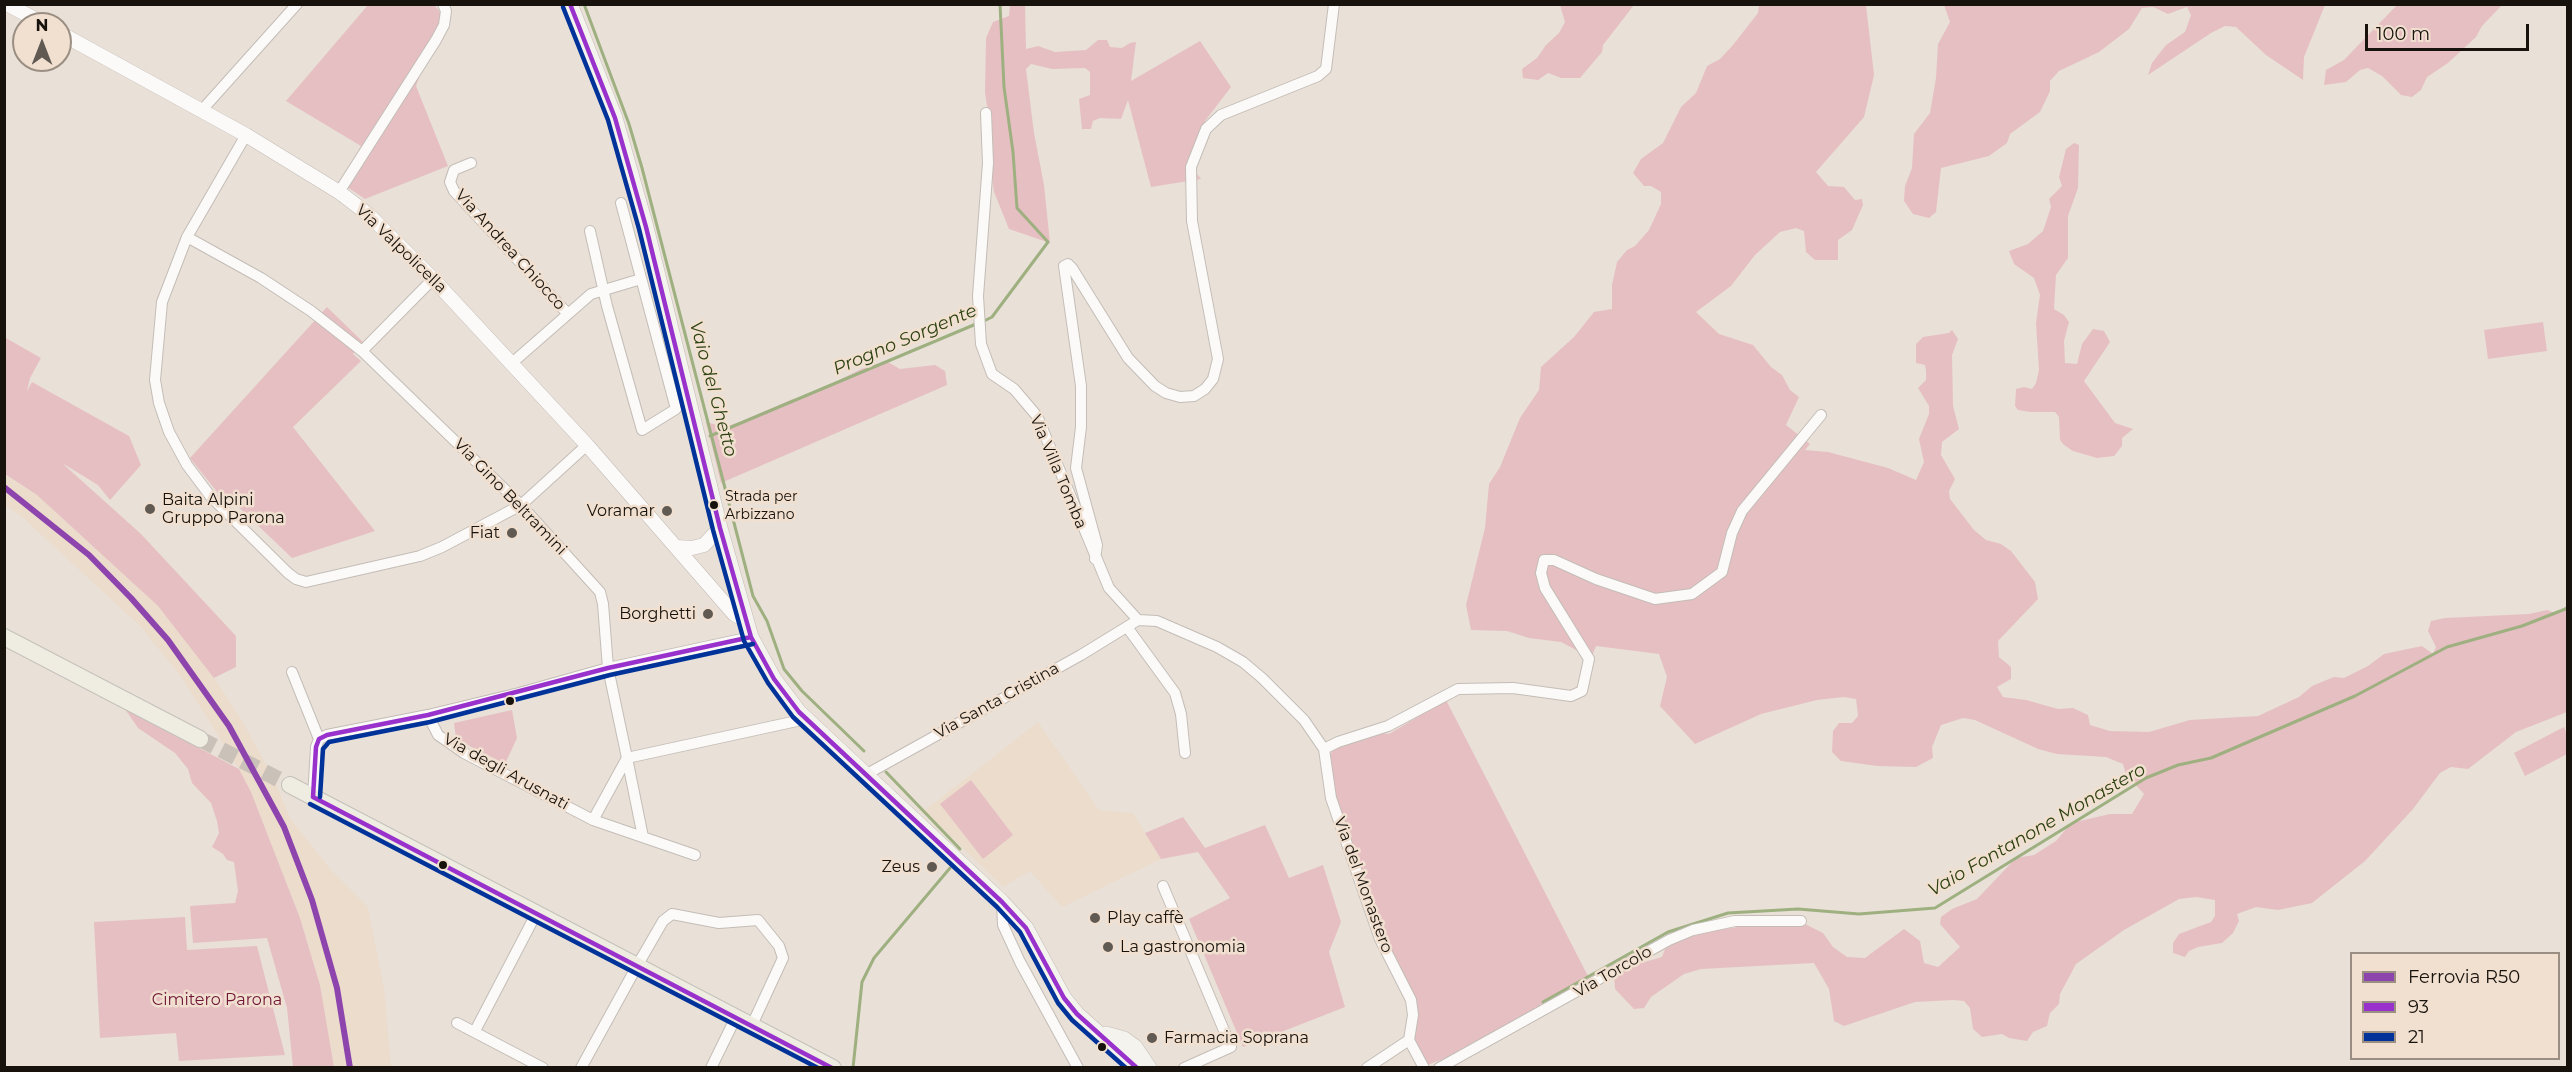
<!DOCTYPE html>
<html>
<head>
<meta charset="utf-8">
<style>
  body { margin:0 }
  #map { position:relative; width:2572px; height:1072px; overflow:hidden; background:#e9e0d8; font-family:Montserrat,sans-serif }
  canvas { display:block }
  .frame { position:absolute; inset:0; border:6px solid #17120c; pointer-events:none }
  .legend { position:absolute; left:2350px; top:952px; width:210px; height:108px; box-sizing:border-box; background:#f1e0d0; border:2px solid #9a8e82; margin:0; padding:8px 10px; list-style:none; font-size:18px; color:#17120c }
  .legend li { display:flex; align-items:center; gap:12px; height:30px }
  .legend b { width:30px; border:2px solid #9a8e82 }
  .north { position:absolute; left:12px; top:12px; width:60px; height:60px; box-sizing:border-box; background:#f1e0d0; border:2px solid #9a8e82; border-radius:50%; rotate:0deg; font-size:16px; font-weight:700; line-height:24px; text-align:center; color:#17120c }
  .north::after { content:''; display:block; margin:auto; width:21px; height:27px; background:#605a53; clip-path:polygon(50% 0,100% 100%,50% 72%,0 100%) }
  .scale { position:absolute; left:2365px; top:24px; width:164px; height:27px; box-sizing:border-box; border:3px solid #17120c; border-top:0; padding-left:8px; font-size:18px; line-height:21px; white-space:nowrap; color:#17120c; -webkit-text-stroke:4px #f1e0d0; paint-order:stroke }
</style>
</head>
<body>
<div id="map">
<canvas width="2572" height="1072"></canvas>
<div class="frame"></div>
<ul class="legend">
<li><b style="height:8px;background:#8e44ad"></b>Ferrovia R50</li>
<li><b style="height:8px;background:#9932cc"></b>93</li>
<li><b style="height:8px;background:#039"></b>21</li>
</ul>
<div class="north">N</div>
<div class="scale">100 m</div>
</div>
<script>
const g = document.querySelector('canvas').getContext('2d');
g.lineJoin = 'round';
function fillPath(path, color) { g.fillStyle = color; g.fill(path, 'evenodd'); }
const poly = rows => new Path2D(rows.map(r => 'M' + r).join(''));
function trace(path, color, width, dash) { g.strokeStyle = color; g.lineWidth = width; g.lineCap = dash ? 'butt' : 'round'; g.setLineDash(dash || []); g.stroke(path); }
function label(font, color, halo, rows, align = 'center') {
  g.font = font + ' Montserrat,sans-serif'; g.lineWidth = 5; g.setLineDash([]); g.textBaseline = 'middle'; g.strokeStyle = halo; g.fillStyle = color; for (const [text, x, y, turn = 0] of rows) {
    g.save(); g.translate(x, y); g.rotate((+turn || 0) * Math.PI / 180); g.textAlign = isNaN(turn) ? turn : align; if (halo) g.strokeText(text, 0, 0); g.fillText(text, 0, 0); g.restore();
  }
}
fillPath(poly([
  [4,474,37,495,158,606,202,659,241,719,275,781,290,818,331,870,368,907,384,989,391,1067,334,1067,320,985,300,918,251,792,239,769,180,675,139,625,21,516,5,505],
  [1038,722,1099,810,1133,813,1161,859,1062,907,1030,871,1003,887,924,811]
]), '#ecdccc');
fillPath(poly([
  [368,5,434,5,442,14,416,86,448,166,365,199,341,183,361,146,286,101],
  [1010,5,1025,5,1026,49,1038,46,1055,52,1086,50,1098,40,1107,40,1110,47,1122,48,1130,43,1136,42,1131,81,1200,41,1231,87,1205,121,1210,133,1193,169,1201,179,1151,187,1128,100,1121,119,1100,118,1093,121,1091,129,1082,129,1079,99,1090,95,1090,72,1085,68,1052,69,1031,64,1026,69,1034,133,1044,185,1050,243,1009,229,994,192,991,172,992,136,985,93,986,38,993,22,1009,16],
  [1560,5,1634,5,1603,45,1602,52,1580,78,1561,78,1548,73,1538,80,1523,78,1522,69,1537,58,1546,45,1559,33,1565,22],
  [1759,5,1866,5,1874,75,1864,117,1816,172,1828,186,1844,187,1855,200,1862,199,1863,205,1852,230,1838,240,1838,260,1815,260,1806,252,1804,231,1796,228,1780,232,1755,255,1731,286,1696,312,1719,334,1753,345,1771,367,1782,375,1790,390,1799,397,1786,425,1810,444,1805,450,1828,452,1888,468,1916,480,1924,462,1919,439,1929,414,1929,406,1918,388,1926,380,1926,371,1925,365,1916,363,1916,344,1923,337,1949,333,1952,330,1958,339,1952,355,1953,406,1959,429,1942,442,1941,455,1955,479,1949,491,1950,499,1974,530,1986,540,2001,544,2011,551,2035,582,2038,599,1998,641,1999,657,2011,667,2011,679,1997,687,2003,697,2026,700,2058,709,2073,708,2088,715,2090,725,2110,731,2149,732,2190,720,2258,716,2299,697,2312,686,2334,677,2344,678,2368,666,2384,654,2422,646,2433,654,2436,647,2428,631,2431,621,2445,618,2529,614,2547,610,2557,614,2567,605,2567,712,2516,732,2468,769,2451,767,2440,773,2413,809,2365,861,2312,903,2278,910,2256,907,2237,914,2239,921,2233,933,2222,943,2198,947,2189,951,2185,957,2173,953,2173,943,2179,934,2211,922,2215,916,2215,900,2196,897,2179,899,2124,930,2076,964,2060,994,2059,1004,2050,1013,2047,1026,2033,1032,2027,1041,2009,1038,2002,1034,1982,1037,1973,1029,1970,1008,1964,1001,1953,1000,1915,1002,1844,1026,1834,1021,1829,989,1814,963,1701,969,1684,974,1651,997,1644,1008,1634,1009,1615,989,1614,976,1627,967,1662,957,1669,939,1685,932,1733,928,1751,923,1803,923,1823,933,1833,947,1847,957,1865,958,1904,929,1920,941,1924,963,1938,967,1960,947,1940,924,1941,917,1952,909,1977,899,2016,858,2034,855,2056,841,2071,823,2110,814,2132,814,2144,794,2126,774,2123,764,2106,757,2057,754,2038,749,1975,720,1963,718,1941,725,1932,747,1933,758,1916,767,1877,766,1841,761,1832,752,1833,731,1839,723,1852,723,1858,716,1856,699,1844,697,1817,700,1761,714,1695,744,1660,706,1667,677,1659,654,1596,646,1591,658,1561,642,1529,638,1507,631,1471,630,1466,605,1485,528,1489,484,1500,467,1520,418,1539,390,1541,367,1574,337,1594,312,1612,309,1612,285,1617,262,1627,250,1635,246,1649,230,1661,204,1661,192,1651,186,1644,186,1633,173,1641,159,1663,143,1681,107,1696,93,1707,66,1720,59,1733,45,1758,13],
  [1944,5,1944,4,2325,5,2304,57,2303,80,2266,55,2236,27,2225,26,2211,33,2148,75,2152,63,2166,45,2185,32,2191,15,2187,7,2168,14,2153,7,2142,8,2129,29,2099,52,2059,71,2050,81,2050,91,2040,112,2010,134,2007,143,1989,156,1941,168,1936,212,1929,218,1913,214,1904,201,1905,186,1912,168,1914,134,1930,113,1936,78,1938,44,1950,22],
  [2397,5,2502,5,2482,26,2476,37,2448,63,2427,77,2421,90,2412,97,2401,95,2382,76,2368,68,2360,70,2346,82,2324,85,2326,70,2344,60],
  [2074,143,2079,145,2078,188,2068,216,2068,258,2056,275,2054,309,2064,315,2069,322,2064,341,2065,363,2077,364,2082,344,2093,329,2104,331,2110,342,2084,381,2115,423,2133,429,2122,438,2122,446,2114,456,2097,458,2073,451,2064,445,2060,440,2059,417,2055,412,2030,412,2018,410,2015,406,2016,389,2024,387,2032,389,2036,383,2039,370,2036,323,2040,295,2034,278,2014,264,2009,251,2028,244,2043,231,2051,207,2049,199,2062,186,2059,177,2066,149],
  [327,307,363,342,353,354,361,361,293,427,375,531,292,558,225,494,221,497,190,458],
  [2543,322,2547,351,2488,359,2484,330],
  [4,337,41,358,30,378,27,391,32,382,129,436,141,465,110,500,98,485,62,463,141,534,236,636,236,667,214,678,158,606,37,495,5,474],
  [886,361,900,369,935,365,945,371,947,385,721,483,706,422,725,427,742,421,793,399,802,399,861,369],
  [1446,700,1590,980,1468,1050,1427,1065,1413,1036,1412,1002,1394,965,1342,828,1328,757,1335,748,1381,733,1389,734],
  [125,709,239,769,251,792,300,918,320,985,334,1067,293,1067,287,1008,267,938,193,943,190,906,235,903,238,891,234,862,227,860,223,854,212,847,219,833,217,821,211,803,192,783,188,769,175,753,138,728],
  [512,710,517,738,505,764,456,739,454,723],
  [2564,727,2567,734,2567,754,2525,776,2514,753],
  [971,780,1013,835,983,859,940,804],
  [1183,817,1205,848,1265,825,1289,878,1323,865,1341,922,1329,952,1345,1007,1243,1047,1189,919,1230,898,1198,852,1161,859,1145,833],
  [185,917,187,950,257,946,285,1055,179,1061,176,1033,100,1038,94,922]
]), '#e6bfc3');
trace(poly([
  [584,4,629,124,642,168,753,596,767,621,784,669,802,691,864,751],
  [982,322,992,317,1048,242,1017,208,1013,152,1004,87,1000,4],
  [710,436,976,324],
  [886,772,960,849],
  [1543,1002,1668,932,1728,913,1798,909,1859,914,1935,908,2146,778,2178,765,2211,758,2355,696,2447,647,2522,626,2568,608],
  [853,1068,862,982,874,958,950,868]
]), '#9eb080', 3);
trace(poly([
  [200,739,290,785]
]), '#cac1b9', 16, [16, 8]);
const minor = poly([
  [202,110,297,4],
  [986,113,988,163,978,296,981,344,992,374,1014,389,1037,416,1109,588,1138,620],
  [246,135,187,237,162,302,155,380,159,403,169,432,187,465,211,497,288,573,296,579,306,582,420,556,442,547,521,505,587,445],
  [471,163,454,170,450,182,454,191,568,314],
  [339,192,436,40,444,25,446,11,443,4],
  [590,231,607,306,642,430,676,409,621,203],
  [187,237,261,278,311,311,362,351,521,505,600,592,603,604,608,668,627,758,593,820],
  [362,351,433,279],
  [512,363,591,294,641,279],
  [1095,559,1097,545,1076,468,1081,427,1081,386,1064,266,1068,264,1072,268,1128,358,1155,386,1166,393,1180,397,1194,396,1205,389,1213,379,1218,359,1192,221,1191,167,1206,129,1221,115,1318,76,1326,69,1334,4],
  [1127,627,1175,693,1181,714,1185,753],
  [292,672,319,739],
  [428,715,438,735,464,753,593,820,695,855],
  [1324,749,1338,742,1388,726,1458,689,1513,688,1571,696,1582,691,1589,659,1545,588,1541,573,1544,560,1554,560,1596,579,1655,599,1692,594,1722,572,1732,533,1742,511,1821,415],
  [867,774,1081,655,1138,620,1157,621,1217,647,1243,662,1262,678,1304,720,1324,749,1331,798,1380,939,1411,1000,1413,1015,1409,1040,1367,1068],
  [313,797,316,747,319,739,327,735,428,715,519,693,608,668,751,637],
  [643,837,627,758,806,719],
  [1163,886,1231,1047,1184,1068],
  [1002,902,1003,925,1020,962,1078,1068],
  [457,1023,543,1068],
  [475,1031,536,914],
  [1409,1040,1424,1068],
  [581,1068,637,966,663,921,672,914,719,923,758,920,779,946,783,958,752,1025],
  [711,1068,736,1017],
  [1439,1068,1669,940,1693,930,1735,921,1801,921]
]);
const tertiary = poly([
  [7,4,44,24],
  [60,33,246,135,339,192,369,215,433,279,587,445,734,614,745,620],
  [677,547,692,548,704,545,720,528]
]);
const secondary = poly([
  [570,4,615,118,646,227,720,528,751,637,774,679,799,712,1002,902,1026,928,1064,998,1077,1014,1138,1068],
  [1106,1034,1124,1039,1135,1047,1149,1068]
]);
const primary = poly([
  [4,637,200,739],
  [290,785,833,1068]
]);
trace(minor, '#c3bdb6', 12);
trace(tertiary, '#c3bdb6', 15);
trace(secondary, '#c3bdb6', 16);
trace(primary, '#c4c0bc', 18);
trace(minor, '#fcfaf9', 10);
trace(tertiary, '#fcfaf9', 14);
trace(secondary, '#f5f3ee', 15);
trace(primary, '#efece1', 16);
trace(poly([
  [570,4,615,118,646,227,720,528,751,637,774,679,799,712,1002,902,1026,928,1064,998,1077,1014,1137,1068],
  [313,797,832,1068],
  [313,797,316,747,319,739,327,735,428,715,608,668,751,637]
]), '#9932cc', 4.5);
trace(poly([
  [563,7,608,120,639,229,713,530,744,641,768,683,793,717,997,907,1020,932,1058,1003,1072,1020,1126,1068],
  [320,797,323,749,329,742,430,722,610,675,753,644],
  [310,804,818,1068]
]), '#039', 4.5);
trace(poly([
  [4,487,89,555,131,598,168,640,229,726,284,827,312,900,337,988,350,1068]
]), '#8e44ad', 6);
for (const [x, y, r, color] of [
  [714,505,5,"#17120c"],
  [150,509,6,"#605a53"],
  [667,511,6,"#605a53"],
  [512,533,6,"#605a53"],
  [708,614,6,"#605a53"],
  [510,701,5,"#17120c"],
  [443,865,5,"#17120c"],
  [932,867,6,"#605a53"],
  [1095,918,6,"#605a53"],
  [1108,947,6,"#605a53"],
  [1152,1038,6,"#605a53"],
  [1102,1047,5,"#17120c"]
]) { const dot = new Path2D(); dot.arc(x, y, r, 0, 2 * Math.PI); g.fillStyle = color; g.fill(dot); trace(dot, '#f1e0d0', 2); }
label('14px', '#17120c', '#f1e0d0', [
  ["Strada per",725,497],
  ["Arbizzano",725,515]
], 'left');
label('16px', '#17120c', '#f1e0d0', [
  ["Via Valpolicella",401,249,44],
  ["Via Andrea Chiocco",510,250,48],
  ["Via Villa Tomba",1058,472,67],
  ["Via Gino Beltramini",510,497,46],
  ["Via Santa Cristina",997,701,-29],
  ["Via degli Arusnati",506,772,29],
  ["Via del Monastero",1363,885,70],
  ["Via Torcolo",1613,972,-30]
]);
label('16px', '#17120c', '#f1e0d0', [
  ["Baita Alpini",162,500],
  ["Gruppo Parona",162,518],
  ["Voramar",655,511,"right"],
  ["Fiat",500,533,"right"],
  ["Borghetti",696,614,"right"],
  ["Zeus",920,867,"right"],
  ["Play caffè",1107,918],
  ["La gastronomia",1120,947],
  ["Farmacia Soprana",1164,1038]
], 'left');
label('16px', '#701537', '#f1e0d0', [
  ["Cimitero Parona",217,1000]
]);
label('italic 18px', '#2d4111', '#f1e0d0', [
  ["Progno Sorgente",905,340,-23],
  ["Vaio del Ghetto",713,389,75],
  ["Vaio Fontanone Monastero",2037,830,-30]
]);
</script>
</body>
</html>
